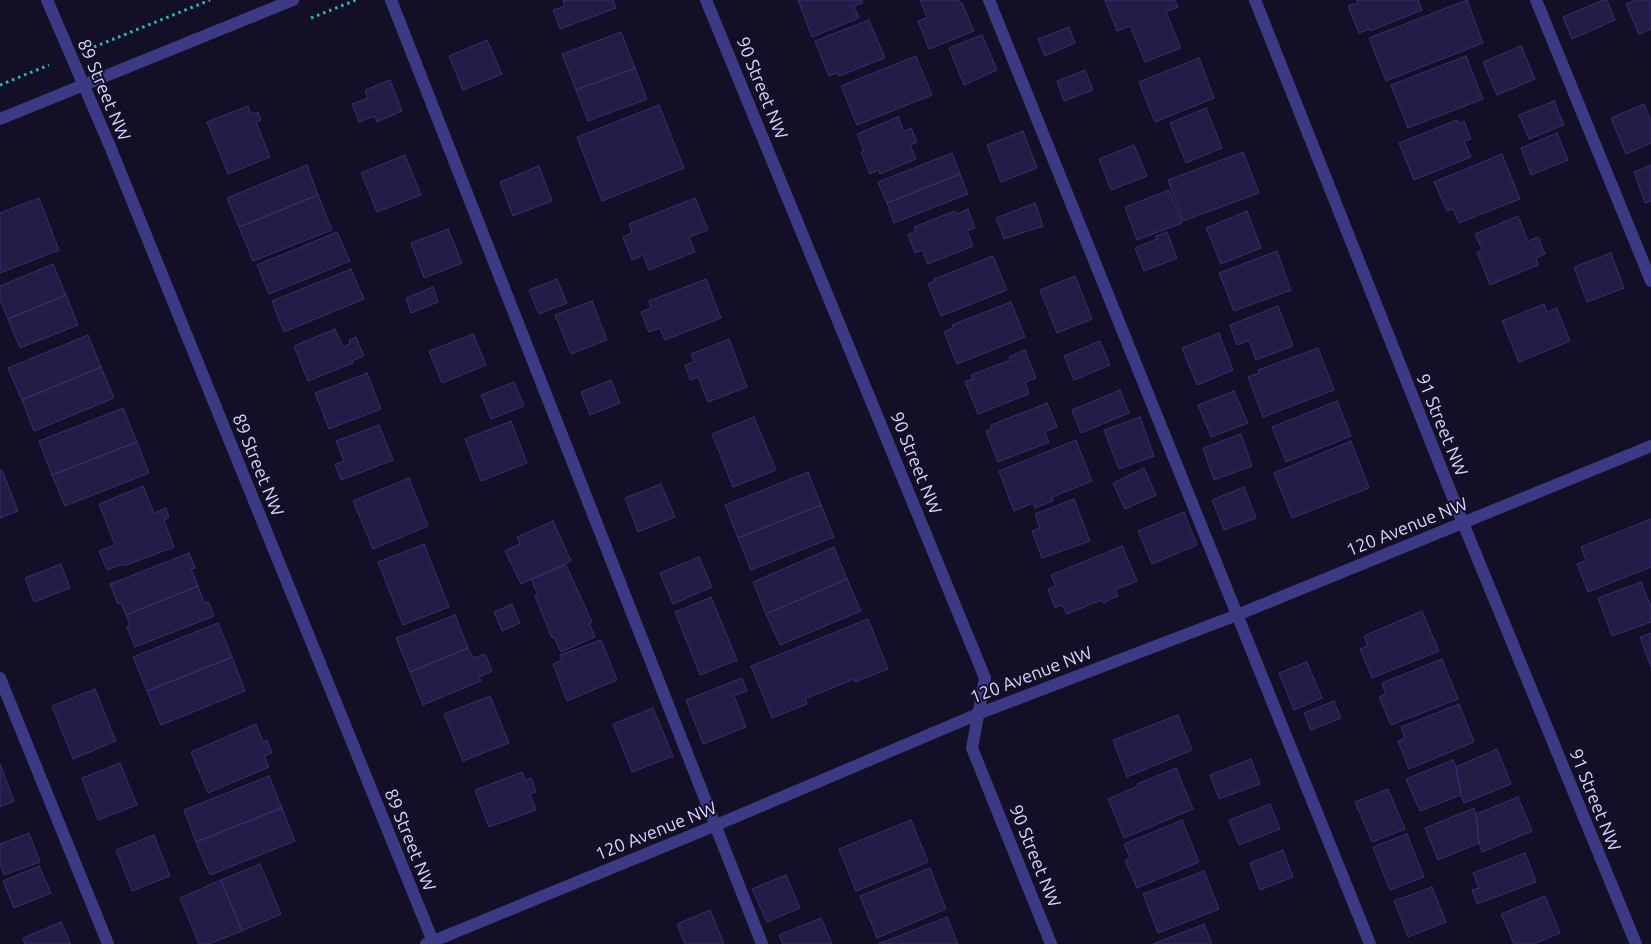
<!DOCTYPE html>
<html>
<head>
<meta charset="utf-8">
<style>
  body { margin:0 }
  canvas { display:block; background:#130f26 }
</style>
</head>
<body>
<canvas width="1651" height="944"></canvas>
<script>
const g = document.querySelector('canvas').getContext('2d');
g.lineJoin = 'round';
function fillPath(path, color) { g.fillStyle = color; g.fill(path, 'evenodd'); }
const poly = rows => new Path2D(rows.map(r => 'M' + r).join(''));
function trace(path, color, width, dash) { g.strokeStyle = color; g.lineWidth = width; g.lineCap = dash ? 'butt' : 'round'; g.setLineDash(dash || []); g.stroke(path); }
function label(font, color, halo, rows, align = 'center') {
  g.font = font + ' Ubuntu,sans-serif'; g.lineWidth = 4; g.setLineDash([]); g.textBaseline = 'middle'; g.strokeStyle = halo; g.fillStyle = color; for (const [text, x, y, turn = 0] of rows) {
    g.save(); g.translate(x, y); g.rotate((+turn || 0) * Math.PI / 180); g.textAlign = isNaN(turn) ? turn : align; if (halo) g.strokeText(text, 0, 0); g.fillText(text, 0, 0); g.restore();
  }
}
const building = poly([
  [563,0,613,0,616,8,560,29,553,10,565,6,563,0],
  [798,0,862,0,863,3,854,6,859,18,812,37,798,0],
  [920,0,959,0,961,4,962,3,974,31,929,49,918,21,927,18,920,0],
  [1105,0,1175,0,1178,7,1166,12,1181,48,1145,62,1130,26,1117,31,1105,0],
  [1357,0,1418,0,1422,10,1370,31,1369,29,1359,33,1348,6,1358,3,1357,0],
  [1467,0,1483,43,1386,81,1369,38,1467,0],
  [1603,0,1607,0,1615,20,1572,39,1563,17,1603,0],
  [1637,0,1651,0,1651,29,1639,34,1626,4,1637,0],
  [869,20,885,58,839,76,837,73,829,76,815,41,869,20],
  [1069,27,1075,43,1045,56,1038,39,1069,27],
  [621,32,635,68,576,90,562,54,621,32],
  [982,35,997,70,964,85,949,48,982,35],
  [487,40,502,74,463,90,449,56,487,40],
  [1521,46,1535,79,1497,95,1483,62,1521,46],
  [916,56,932,95,857,125,841,86,916,56],
  [1466,56,1483,99,1408,128,1391,85,1466,56],
  [1199,58,1214,98,1155,122,1139,82,1199,58],
  [635,68,647,99,588,121,576,90,635,68],
  [1085,70,1093,90,1064,101,1057,81,1085,70],
  [390,80,402,111,377,122,375,116,359,122,352,104,368,98,365,90,390,80],
  [1554,101,1564,125,1529,139,1519,115,1554,101],
  [1644,104,1651,121,1651,143,1626,154,1611,118,1644,104],
  [659,105,684,168,602,201,577,137,659,105],
  [248,106,251,114,258,112,261,120,256,122,270,157,228,174,207,122,248,106],
  [1206,108,1222,148,1186,163,1170,123,1206,108],
  [898,117,904,131,911,128,917,142,910,145,916,159,880,174,879,170,870,174,861,152,864,151,857,134,898,117],
  [1457,120,1459,124,1464,121,1471,139,1464,141,1471,157,1414,180,1399,143,1457,120],
  [1023,131,1037,168,1001,182,987,145,1023,131],
  [1557,133,1568,160,1531,175,1521,148,1557,133],
  [1134,145,1147,176,1111,190,1099,159,1134,145],
  [1243,152,1259,193,1183,221,1168,180,1243,152],
  [952,153,960,174,887,203,878,182,952,153],
  [1502,154,1520,199,1459,223,1453,209,1447,211,1434,182,1502,154],
  [405,155,421,195,377,212,361,173,405,155],
  [307,165,318,195,239,227,227,198,307,165],
  [1651,165,1651,201,1645,203,1634,172,1651,165],
  [539,166,552,201,513,216,500,182,539,166],
  [960,174,968,194,894,223,887,203,960,174],
  [1169,190,1182,223,1137,240,1125,207,1169,190],
  [318,195,332,230,253,261,239,227,318,195],
  [39,198,59,250,0,273,0,213,39,198],
  [695,198,708,230,689,237,695,252,649,270,643,255,632,260,623,237,632,233,629,224,695,198],
  [1035,203,1043,226,1004,239,996,218,1035,203],
  [968,209,975,228,967,231,973,246,928,264,922,250,915,253,908,235,916,231,914,227,955,211,957,214,968,209],
  [1247,211,1261,248,1221,264,1206,228,1247,211],
  [1518,216,1528,241,1538,237,1545,254,1536,258,1538,265,1490,285,1477,252,1482,250,1475,234,1518,216],
  [448,229,462,263,424,278,411,243,448,229],
  [337,232,350,261,269,294,257,265,337,232],
  [1167,232,1177,258,1144,271,1135,248,1157,239,1156,236,1167,232],
  [1277,251,1291,290,1234,311,1219,273,1277,251],
  [1611,253,1624,288,1587,302,1574,267,1611,253],
  [993,256,1007,290,941,316,928,284,935,281,934,279,993,256],
  [53,264,66,295,8,319,0,299,0,286,53,264],
  [351,269,364,299,284,332,272,301,351,269],
  [1075,276,1092,319,1057,333,1040,290,1075,276],
  [557,279,567,303,539,314,529,290,557,279],
  [706,279,721,318,665,340,660,328,649,332,641,312,651,308,649,301,706,279],
  [433,287,438,302,411,313,406,298,433,287],
  [66,295,78,325,20,348,8,319,66,295],
  [592,301,607,340,571,354,555,315,592,301],
  [1011,302,1025,337,957,364,944,332,953,328,952,325,1011,302],
  [1544,304,1547,312,1557,308,1570,341,1519,362,1502,321,1544,304],
  [1278,306,1293,346,1256,360,1249,340,1237,345,1230,325,1278,306],
  [335,329,343,347,350,344,349,340,356,337,364,356,352,361,353,363,308,381,294,346,335,329],
  [1219,333,1233,370,1197,385,1182,348,1219,333],
  [473,334,486,365,442,383,429,351,473,334],
  [88,335,101,367,22,400,8,368,88,335],
  [729,339,747,387,708,402,698,377,690,380,685,365,694,362,691,354,729,339],
  [1100,341,1110,365,1074,380,1064,356,1100,341],
  [1318,348,1334,390,1263,417,1248,377,1259,373,1258,370,1318,348],
  [1025,350,1036,378,1025,382,1029,394,978,414,965,382,973,379,971,375,1010,360,1009,357,1025,350],
  [101,367,114,398,34,431,22,400,101,367],
  [367,373,381,409,329,429,315,393,367,373],
  [611,380,620,403,590,415,581,392,611,380],
  [514,382,524,406,491,419,481,395,514,382],
  [1120,390,1129,413,1081,433,1072,410,1120,390],
  [1234,391,1248,423,1211,437,1198,405,1234,391],
  [1337,401,1351,436,1286,462,1272,427,1337,401],
  [1047,403,1057,427,1045,432,1049,442,998,462,986,431,992,428,991,425,1047,403],
  [123,408,137,442,52,475,39,441,123,408],
  [754,417,776,470,733,487,712,434,754,417],
  [1140,417,1154,456,1119,469,1104,430,1140,417],
  [511,421,527,463,481,481,465,439,511,421],
  [379,425,393,460,341,480,335,464,344,461,336,441,379,425],
  [1241,434,1252,466,1214,480,1203,448,1241,434],
  [1076,440,1092,481,1052,497,1053,501,1035,508,1033,503,1014,511,999,471,1076,440],
  [1351,441,1369,488,1292,518,1274,473,1351,441],
  [137,442,149,473,65,506,52,475,137,442],
  [1144,468,1156,495,1125,509,1113,483,1144,468],
  [2,470,18,511,0,518,0,471,2,470],
  [808,472,821,505,738,538,725,505,808,472],
  [409,478,428,526,373,549,353,501,409,478],
  [661,484,675,517,638,532,625,498,661,484],
  [143,486,154,513,166,508,169,518,164,520,174,547,124,566,123,564,107,570,99,551,115,545,99,504,143,486],
  [1244,487,1256,518,1224,530,1212,500,1244,487],
  [1074,499,1090,541,1042,558,1032,531,1040,528,1035,514,1074,499],
  [821,505,834,537,751,570,738,538,821,505],
  [1184,512,1197,545,1152,564,1138,531,1184,512],
  [1651,519,1651,567,1588,592,1577,564,1586,560,1581,547,1651,519],
  [553,521,571,561,521,584,505,551,520,544,517,537,553,521],
  [424,544,449,607,403,625,378,562,424,544],
  [1122,546,1137,581,1115,590,1118,596,1103,603,1101,600,1067,614,1062,605,1055,608,1048,589,1056,586,1051,575,1122,546],
  [834,547,847,579,766,614,753,582,834,547],
  [189,553,195,568,191,569,198,586,126,615,121,603,118,604,110,584,189,553],
  [699,557,712,587,673,604,660,573,699,557],
  [61,564,70,588,34,602,25,578,61,564],
  [566,565,592,622,589,623,595,637,561,652,554,637,552,638,535,596,538,595,531,579,566,565],
  [847,579,861,611,780,645,766,614,847,579],
  [1641,582,1651,607,1651,622,1612,636,1598,598,1641,582],
  [198,586,204,603,209,602,214,616,135,647,127,627,130,626,126,615,198,586],
  [711,597,737,660,700,675,675,612,711,597],
  [512,604,520,623,502,631,494,612,512,604],
  [1422,611,1439,651,1372,678,1360,649,1368,646,1364,636,1422,611],
  [455,615,468,648,410,672,396,638,455,615],
  [868,619,888,669,855,682,854,679,805,699,807,704,772,718,751,666,868,619],
  [218,623,232,657,147,691,133,657,218,623],
  [1651,633,1651,667,1640,637,1651,633],
  [601,640,617,680,567,701,553,664,562,660,560,655,601,640],
  [468,648,473,658,485,654,492,671,479,677,481,681,423,705,410,672,468,648],
  [232,657,245,691,161,725,147,691,232,657],
  [1442,659,1458,699,1391,725,1379,697,1386,694,1382,683,1442,659],
  [1307,662,1322,698,1294,710,1279,673,1307,662],
  [742,678,747,691,734,696,746,727,703,744,686,700,742,678],
  [95,689,116,741,73,759,52,706,95,689],
  [490,696,509,743,463,761,444,714,490,696],
  [1334,701,1341,718,1311,730,1304,713,1334,701],
  [1459,704,1474,742,1409,769,1398,741,1405,738,1401,727,1459,704],
  [653,708,673,756,632,772,613,724,653,708],
  [1178,715,1192,750,1127,777,1113,740,1178,715],
  [256,724,263,742,267,740,272,753,264,756,269,767,208,793,191,752,256,724],
  [1497,749,1511,784,1464,803,1461,795,1456,767,1497,749],
  [1251,759,1260,784,1219,799,1210,775,1251,759],
  [1453,760,1456,767,1461,795,1420,811,1406,779,1453,760],
  [120,763,137,805,98,820,82,778,120,763],
  [0,764,14,801,0,807,0,764],
  [1176,768,1193,809,1124,838,1108,799,1138,786,1137,784,1176,768],
  [522,772,525,781,531,778,536,792,530,794,536,810,489,827,475,790,522,772],
  [269,776,282,808,196,842,184,810,269,776],
  [1388,789,1405,829,1372,842,1355,802,1388,789],
  [1518,797,1532,831,1482,852,1479,843,1476,814,1518,797],
  [1270,804,1280,829,1239,845,1229,820,1270,804],
  [282,808,295,841,210,875,196,842,282,808],
  [1474,808,1476,814,1479,843,1438,860,1425,828,1474,808],
  [911,820,928,862,856,891,839,849,911,820],
  [1182,820,1199,862,1137,888,1125,860,1130,858,1124,844,1182,820],
  [29,833,40,862,4,875,0,864,0,844,29,833],
  [1407,834,1424,877,1390,890,1373,847,1407,834],
  [154,835,170,876,132,891,116,850,154,835],
  [1283,850,1293,877,1260,890,1250,863,1283,850],
  [1525,853,1536,882,1477,904,1472,890,1479,888,1473,873,1525,853],
  [260,864,281,914,242,931,221,880,260,864],
  [39,866,51,893,14,908,3,881,39,866],
  [930,868,946,909,877,938,860,896,930,868],
  [1204,871,1219,909,1158,933,1143,894,1204,871],
  [786,875,800,908,767,922,752,889,786,875],
  [221,880,242,931,209,944,199,944,180,898,221,880],
  [1432,887,1446,922,1408,937,1394,901,1432,887],
  [1545,896,1560,933,1534,944,1514,944,1501,914,1545,896],
  [710,910,724,944,685,944,677,924,710,910],
  [947,917,958,944,878,944,947,917],
  [821,918,832,944,783,944,779,935,821,918],
  [61,922,71,944,25,944,23,938,61,922],
  [1204,924,1212,944,1153,944,1204,924]
]);
fillPath(building, '#241b47');
trace(building, '#3b2d73', 1);
trace(poly([
  [311,18,356,0],
  [94,47,210,0],
  [0,85,49,65]
]), '#2fb8b0', 3, [2.5, 4]);
trace(poly([
  [391,0,762,944],
  [989,0,1370,944],
  [1536,0,1651,281],
  [0,678,108,944]
]), '#3d3a85', 12);
trace(poly([
  [47,0,109,144,434,944],
  [706,0,985,678,972,748,1051,944],
  [1255,0,1463,523,1636,944],
  [0,119,293,0],
  [426,944,714,826,978,714,1237,615,1651,446]
]), '#3d3a85', 12);
label('18px', '#d9d4ff', '#130f26', [
  ["90 Street NW",762,88,68],
  ["89 Street NW",104,90,67],
  ["91 Street NW",1442,425,68],
  ["90 Street NW",916,463,68],
  ["89 Street NW",258,465,68],
  ["120 Avenue NW",1407,527,-22],
  ["120 Avenue NW",1031,675,-21],
  ["91 Street NW",1595,800,68],
  ["120 Avenue NW",656,831,-22],
  ["89 Street NW",410,840,68],
  ["90 Street NW",1035,856,68]
]);
</script>
</body>
</html>
